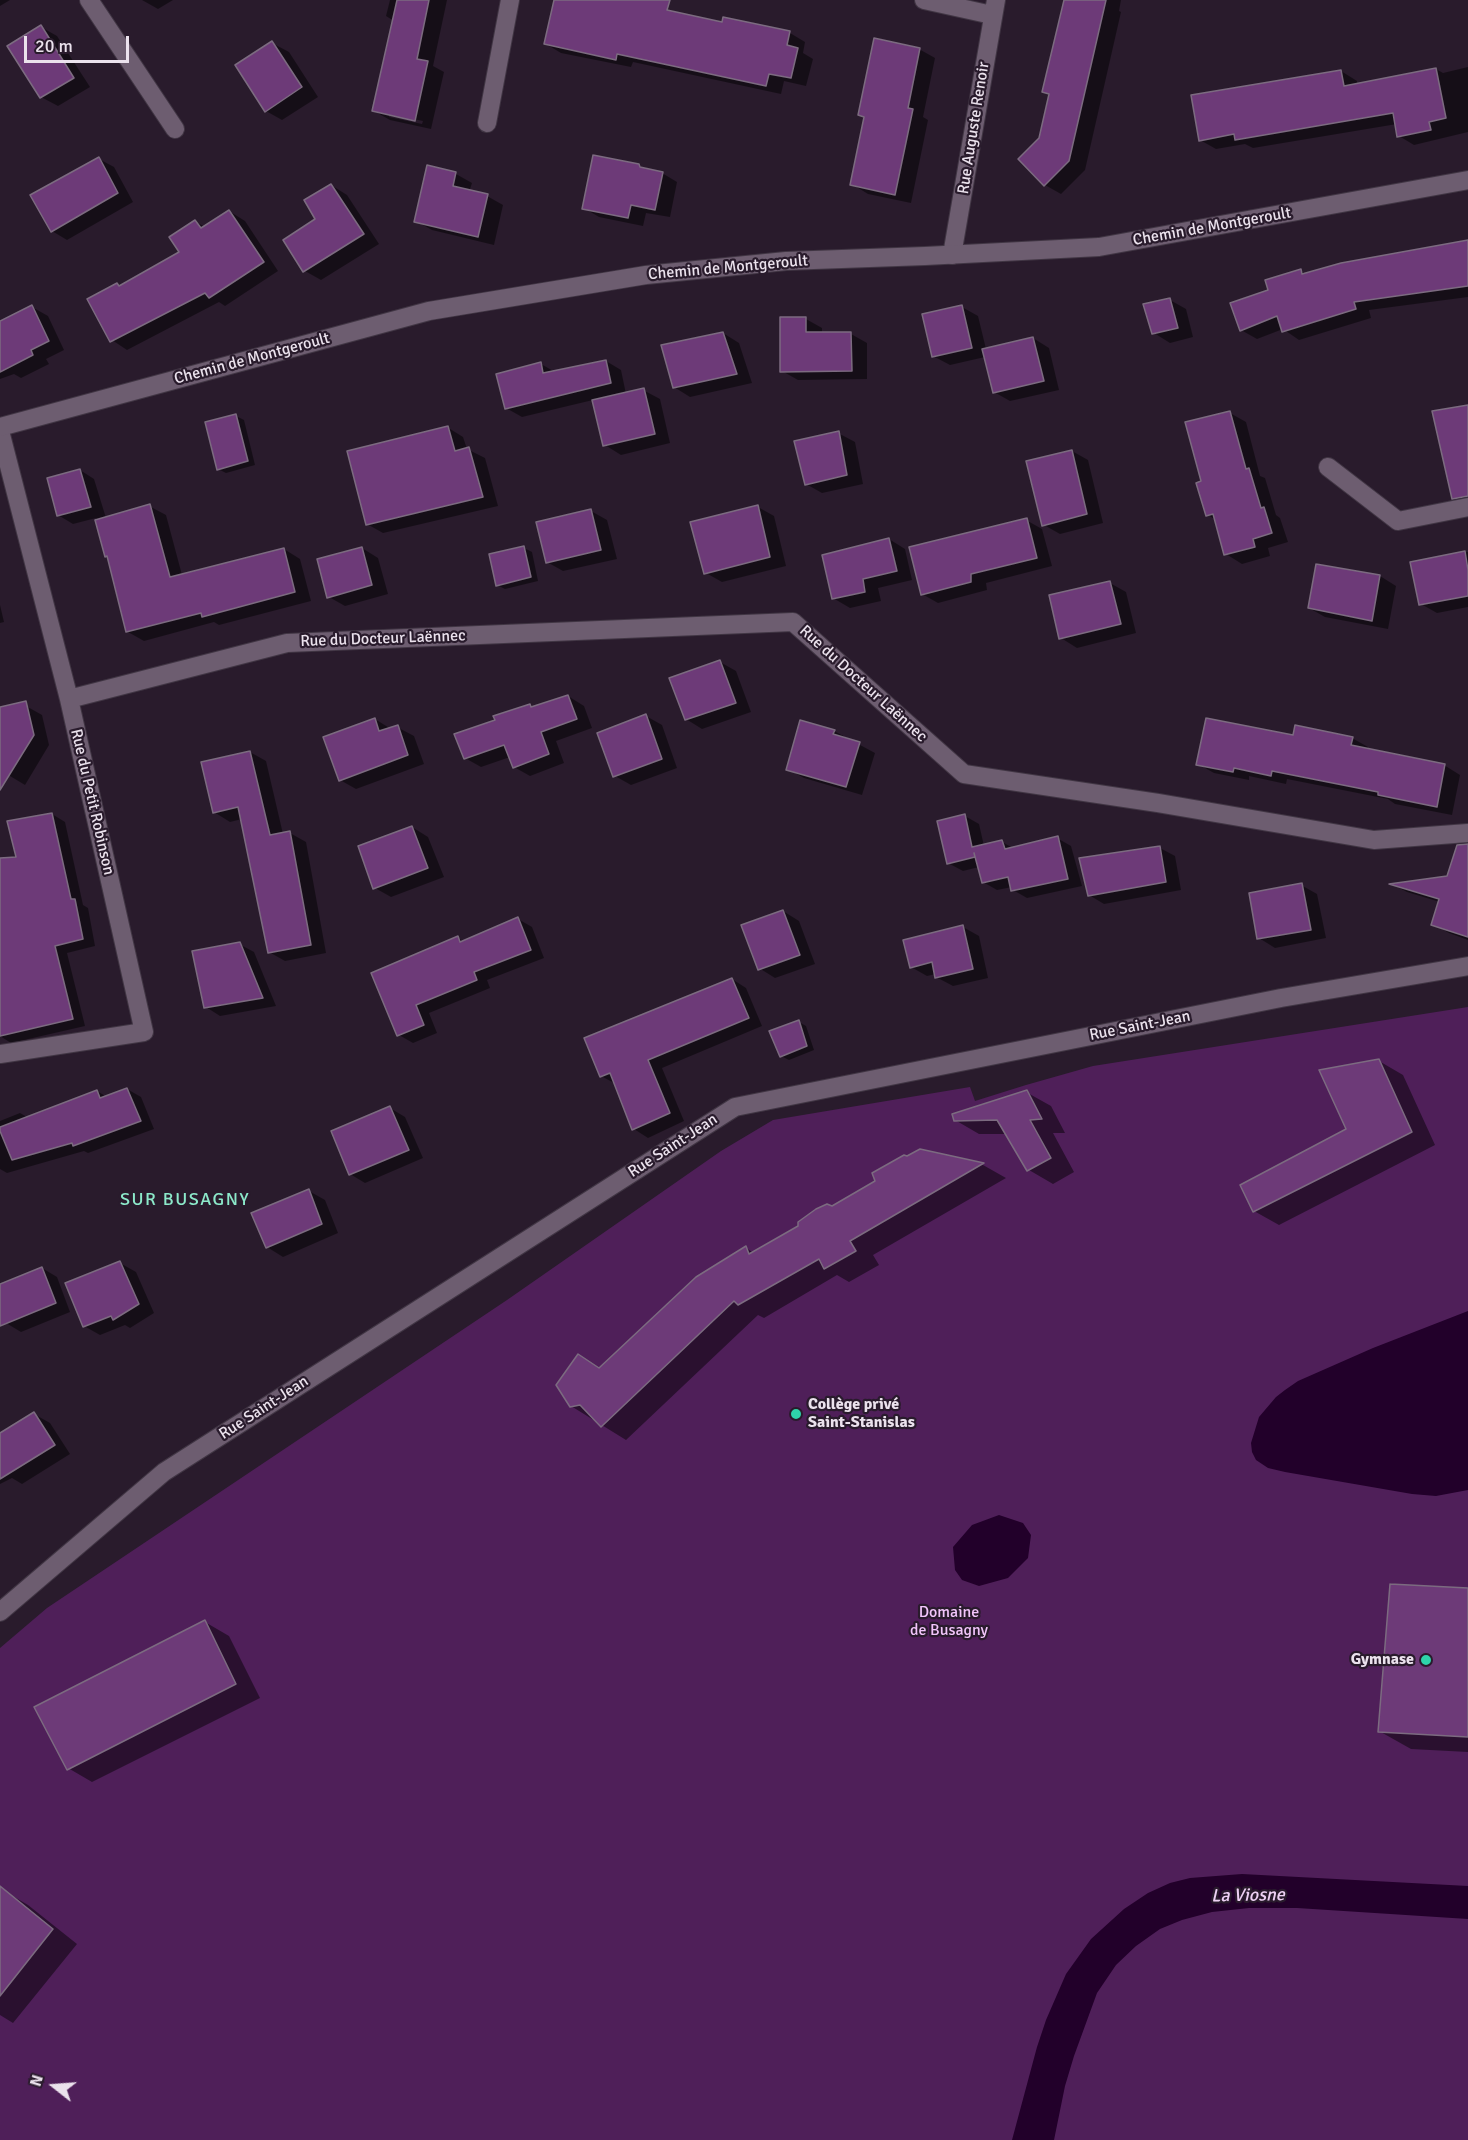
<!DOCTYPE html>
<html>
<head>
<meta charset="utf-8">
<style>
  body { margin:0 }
  #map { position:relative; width:1468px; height:2140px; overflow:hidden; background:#291b2c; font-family:Signika,sans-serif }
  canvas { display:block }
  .north { position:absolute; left:24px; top:2056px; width:60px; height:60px; -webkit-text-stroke:4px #291b2c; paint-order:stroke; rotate:287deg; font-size:16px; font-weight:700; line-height:24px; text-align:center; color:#ebe2ed }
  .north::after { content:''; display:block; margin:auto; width:21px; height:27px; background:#ebe2ed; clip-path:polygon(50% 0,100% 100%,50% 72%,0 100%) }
  .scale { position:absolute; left:24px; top:36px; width:105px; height:27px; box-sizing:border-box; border:3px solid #ebe2ed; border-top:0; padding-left:8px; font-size:18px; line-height:21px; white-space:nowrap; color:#ebe2ed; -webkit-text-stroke:4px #291b2c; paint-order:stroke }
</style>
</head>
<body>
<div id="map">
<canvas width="1468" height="2140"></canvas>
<div class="north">N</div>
<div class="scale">20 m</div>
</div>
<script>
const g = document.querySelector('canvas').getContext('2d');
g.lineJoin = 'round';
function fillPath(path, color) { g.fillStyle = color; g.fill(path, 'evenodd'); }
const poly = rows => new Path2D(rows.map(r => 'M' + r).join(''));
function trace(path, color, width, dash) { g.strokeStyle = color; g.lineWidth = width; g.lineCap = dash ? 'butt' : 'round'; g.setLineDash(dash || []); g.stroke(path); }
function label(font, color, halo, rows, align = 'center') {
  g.font = font + ' Signika,sans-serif'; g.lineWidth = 4.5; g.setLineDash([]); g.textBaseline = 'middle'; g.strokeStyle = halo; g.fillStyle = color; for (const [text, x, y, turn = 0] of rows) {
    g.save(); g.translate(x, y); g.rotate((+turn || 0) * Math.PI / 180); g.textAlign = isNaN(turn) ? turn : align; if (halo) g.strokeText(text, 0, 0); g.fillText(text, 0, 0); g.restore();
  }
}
fillPath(poly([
  [1468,1007,1468,2140,0,2140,0,1648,47,1608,507,1300,721,1151,773,1120,970,1087,975,1101,1026,1085,1093,1066]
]), '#4f1f59');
fillPath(poly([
  [1468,1311,1468,1490,1436,1496,1412,1494,1285,1472,1268,1468,1256,1460,1252,1452,1251,1443,1259,1417,1276,1397,1285,1390,1298,1381,1373,1348],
  [999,1515,1023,1523,1031,1535,1028,1558,1008,1578,979,1586,962,1580,955,1570,953,1547,972,1525],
  [1242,1874,1468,1886,1468,1919,1297,1908,1249,1908,1212,1912,1182,1920,1160,1929,1136,1946,1116,1965,1097,1993,1074,2056,1065,2086,1054,2140,1012,2140,1037,2047,1046,2020,1066,1974,1091,1939,1124,1909,1148,1893,1170,1883,1190,1878]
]), '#22002a');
fillPath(poly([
  [0,0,10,0,0,6],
  [142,0,173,0,158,9],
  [390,0,447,0,433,66,444,72,431,129,390,120,374,111,394,21,386,16],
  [389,114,423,121,422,124,389,117],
  [555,0,577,0,723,24,724,19,790,33,805,42,803,53,813,59,806,86,784,81,781,94,633,62,631,67,561,53,546,44],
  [1064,0,1121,0,1119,11,1121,12,1085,170,1061,194,1045,185,1020,159,1040,138,1050,95,1044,92],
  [41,27,57,36,90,87,58,106,41,97],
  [272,43,289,52,318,97,282,120,266,111],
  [919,49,935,58,923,117,928,120,911,203,868,194,852,184,866,118,860,115],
  [1468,67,1468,132,1414,145,1399,136,1397,124,1253,148,1245,144,1216,149,1200,140,1341,71,1357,81,1357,85,1436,69,1443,73],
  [99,159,114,167,133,202,67,240,52,231],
  [639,166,645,169,662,173,677,182,670,217,646,213,643,226,599,217,584,208],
  [428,167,456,174,472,183,469,192,487,196,503,205,494,245,432,230,416,221],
  [331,185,347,195,379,244,321,280,305,271,285,241,317,220],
  [229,211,245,221,278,271,225,306,219,302,127,350,112,340,117,285,120,287,181,253,196,222,205,227],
  [1468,241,1468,297,1369,310,1371,318,1299,340,1283,329,1257,339,1241,330,1270,291,1301,271,1306,274],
  [1170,300,1186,309,1193,337,1170,343,1154,333],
  [32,307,48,316,64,350,46,359,49,364,21,378,14,374,0,379,0,323],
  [962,307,978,316,986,349,1033,338,1049,348,1059,390,1010,401,994,392,985,357,950,365,933,356],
  [806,319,822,328,822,334,851,334,867,343,867,379,798,380,782,371],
  [723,333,739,343,752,383,690,397,674,387],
  [606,361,621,370,626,394,643,390,660,399,670,443,621,455,605,445,593,400,522,417,506,408,541,364,555,372],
  [1230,413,1246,422,1260,476,1265,478,1276,515,1280,518,1288,542,1268,548,1270,556,1242,564,1226,554,1216,520,1208,515],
  [236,416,244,420,255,465,226,473,218,469],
  [447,427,463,437,467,449,485,458,498,506,383,533,367,524],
  [838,433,855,442,863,484,822,493,806,484],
  [1072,451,1088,460,1103,523,1060,534,1044,525],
  [80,470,94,479,106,518,149,506,166,515,182,575,284,549,300,559,311,601,219,625,214,622,144,641,128,632,109,558,106,556,96,518,73,524,58,515],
  [758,507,774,516,786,566,722,582,706,573],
  [591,511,607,520,617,559,563,571,547,562],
  [1026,520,1042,529,1052,566,986,583,987,590,938,603,922,594],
  [889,539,905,549,912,580,878,588,881,601,850,608,833,598],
  [362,548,378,558,388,594,345,606,329,597],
  [524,548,532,552,538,581,505,589,497,585],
  [1468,552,1468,607,1437,613,1421,604,1411,563],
  [1318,566,1380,576,1396,586,1388,629,1325,617,1309,608],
  [1110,583,1126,592,1136,633,1077,648,1061,638],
  [0,605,4,622,0,623],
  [720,662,736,671,751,712,702,729,686,719],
  [568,696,584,706,592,728,556,741,564,763,530,776,514,767,510,757,481,767,465,758,497,721,530,705,534,708],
  [26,706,42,715,49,745,25,785,0,770,0,709],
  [646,716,662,725,677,768,631,785,615,776],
  [375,719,391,729,397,727,414,736,424,764,356,789,340,780],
  [834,731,875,753,862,795,804,778,788,769],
  [1294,736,1352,738,1368,747,1367,750,1444,765,1460,775,1452,815,1395,804,1388,799,1287,779,1286,784,1249,776,1249,780,1214,773,1198,764],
  [250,752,266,761,283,834,290,833,306,842,326,953,285,961,269,952,242,819,230,822,214,812],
  [52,814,65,822,83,905,88,908,95,946,67,953,85,1026,11,1043,0,1036,0,942,30,909],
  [965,816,979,824,984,846,1002,842,1013,848,1057,838,1071,846,1082,886,1027,898,1013,890,1012,887,997,890,983,882,979,867,963,871,948,863],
  [412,827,428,837,444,877,391,897,375,888],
  [1160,848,1175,856,1181,890,1104,904,1089,895],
  [1468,874,1468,940,1449,933,1433,924,1440,902,1407,892,1394,885],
  [1301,885,1317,894,1326,938,1275,948,1259,938],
  [783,911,799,921,815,964,775,978,759,968],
  [518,919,532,927,544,958,487,980,490,988,429,1013,437,1033,413,1043,399,1035,373,974,458,938,465,942],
  [963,927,979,936,988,978,953,986,936,977,936,974,927,976,911,967],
  [239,944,254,952,276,1006,220,1016,206,1007],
  [732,979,746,988,762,1026,662,1068,684,1121,648,1138,634,1129,616,1084,601,1076],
  [799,1022,806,1026,814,1050,789,1060,781,1056],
  [1379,1061,1403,1075,1435,1145,1279,1225,1254,1211,1347,1130],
  [127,1089,141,1097,154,1129,88,1153,84,1151,7,1173,0,1169,0,1121,20,1113,27,1117,97,1091,107,1097],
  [1026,1092,1051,1106,1065,1133,1053,1133,1074,1172,1053,1184,1029,1170,1007,1134,979,1134,955,1120],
  [390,1108,405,1117,423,1158,365,1183,350,1174],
  [920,1150,983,1165,1006,1178,873,1255,879,1265,849,1282,837,1275,764,1318,758,1315,626,1440,571,1406,600,1369,746,1248,754,1253,877,1181],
  [309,1191,325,1200,338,1233,283,1257,267,1247],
  [120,1263,136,1272,154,1313,130,1328,125,1325,100,1335,84,1326],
  [42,1268,57,1277,70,1312,21,1332,6,1323,0,1308,0,1285],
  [34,1414,50,1423,70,1454,22,1484,12,1478,0,1484,0,1435],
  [1468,1589,1468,1752,1411,1749,1379,1731],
  [205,1622,229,1636,260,1698,92,1782,68,1768],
  [4,1891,28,1905,77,1944,13,2023,0,2015,0,1895]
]), '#0007');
const building = poly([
  [397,0,429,0,417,59,428,61,415,121,372,111,397,0],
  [554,0,670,0,667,10,722,22,723,17,790,31,787,45,798,48,791,78,769,74,766,86,617,54,616,60,544,44,554,0],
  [1064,0,1106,0,1069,161,1044,186,1018,159,1039,138,1049,94,1042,92,1064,0],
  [41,25,74,78,40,98,7,46,41,25],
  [874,38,920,48,908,108,913,109,895,195,850,185,864,117,858,115,874,38],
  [272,41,302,87,265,112,235,65,272,41],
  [1436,68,1446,118,1429,122,1431,130,1397,137,1393,113,1235,140,1234,134,1199,141,1191,95,1341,70,1344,86,1436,68],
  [593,155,639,164,640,167,663,172,655,210,631,205,628,218,582,209,593,155],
  [99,157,118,193,51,232,30,195,99,157],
  [427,165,456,172,453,186,488,194,478,237,414,222,427,165],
  [331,184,364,234,303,272,283,240,315,219,304,200,331,184],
  [229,210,264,262,209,298,205,293,110,342,87,299,117,283,119,286,179,252,169,237,195,220,201,228,229,210],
  [1468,240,1468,286,1354,302,1356,309,1282,332,1277,316,1240,331,1230,303,1268,290,1265,280,1301,269,1302,274,1341,263,1468,240],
  [1170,298,1178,328,1152,334,1143,304,1170,298],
  [32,305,49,341,31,350,33,355,0,372,0,321,32,305],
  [962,305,972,348,932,357,922,314,962,305],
  [780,317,806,317,806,332,851,332,852,371,780,372,780,317],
  [723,332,737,374,673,388,661,345,723,332],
  [1033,337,1044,381,993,393,982,349,1033,337],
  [606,360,611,383,505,409,496,374,541,362,543,373,606,360],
  [644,388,655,434,603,446,592,400,644,388],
  [1468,405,1468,496,1452,499,1432,411,1468,405],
  [1230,411,1246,469,1249,468,1261,508,1264,507,1272,533,1253,539,1255,547,1224,555,1213,514,1206,516,1196,483,1201,481,1185,422,1230,411],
  [236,414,248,461,217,470,205,422,236,414],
  [448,426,455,451,469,447,483,497,366,525,347,451,448,426],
  [839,431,847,475,805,485,794,441,839,431],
  [1072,450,1087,514,1042,526,1026,461,1072,450],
  [80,469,91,507,57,516,47,478,80,469],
  [150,504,170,577,284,548,295,592,202,617,201,613,126,632,107,556,105,557,95,520,150,504],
  [758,505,770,557,704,574,690,522,758,505],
  [591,509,601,550,546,563,536,522,591,509],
  [1027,518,1037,558,971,574,971,582,921,595,909,547,1027,518],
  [889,538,897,571,863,579,865,592,832,599,822,555,889,538],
  [524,546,531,577,496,586,489,554,524,546],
  [362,547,372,585,327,598,317,559,362,547],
  [1465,551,1468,570,1468,596,1419,605,1410,562,1465,551],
  [1316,564,1380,575,1372,621,1308,608,1316,564],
  [1110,581,1121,624,1059,639,1049,595,1110,581],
  [720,660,736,703,685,720,669,678,720,660],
  [568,695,577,719,541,732,549,754,513,768,504,745,464,759,454,734,495,720,493,716,530,704,531,707,568,695],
  [26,701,34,735,0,790,0,707,26,701],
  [646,714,662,759,613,777,597,733,646,714],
  [375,718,379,731,398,725,408,755,339,781,323,737,375,718],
  [1206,718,1293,735,1295,725,1353,737,1351,745,1445,764,1437,807,1378,795,1378,792,1272,771,1271,776,1234,768,1233,772,1196,765,1206,718],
  [800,720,835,730,833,734,860,742,846,787,786,770,800,720],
  [250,751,270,835,290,831,311,945,268,953,238,807,213,813,201,762,250,751],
  [52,813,71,899,75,899,83,939,55,946,73,1019,0,1036,0,858,16,857,7,821,52,813],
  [965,814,972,847,1002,840,1005,849,1058,836,1068,879,1011,891,1008,877,982,883,974,853,975,857,947,864,937,821,965,814],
  [412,826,428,868,373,889,358,846,412,826],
  [1468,844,1468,937,1431,925,1439,899,1389,884,1447,876,1457,845,1468,844],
  [1160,846,1166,882,1088,896,1079,858,1160,846],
  [1302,883,1311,930,1257,939,1249,893,1302,883],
  [783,910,800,955,758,970,741,925,783,910],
  [518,917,531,950,474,972,477,980,416,1005,424,1025,397,1036,371,973,458,936,460,942,518,917],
  [963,925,973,969,935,978,932,962,910,968,903,940,963,925],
  [240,942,263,998,204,1008,192,951,240,942],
  [732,978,749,1018,648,1060,670,1113,632,1130,610,1073,600,1077,584,1038,732,978],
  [799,1020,807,1046,780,1057,769,1031,799,1020],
  [1379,1059,1412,1132,1253,1212,1240,1185,1346,1129,1319,1070,1379,1059],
  [127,1088,141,1121,73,1146,72,1143,12,1160,0,1131,0,1127,97,1090,100,1098,127,1088],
  [1027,1090,1042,1119,1030,1120,1051,1158,1027,1171,997,1120,954,1121,952,1114,1027,1090],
  [390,1106,409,1150,349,1175,331,1131,390,1106],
  [920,1149,984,1163,850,1241,856,1251,824,1269,819,1259,738,1305,734,1301,601,1427,580,1405,570,1407,556,1385,578,1354,599,1368,696,1277,746,1246,749,1254,798,1226,798,1222,816,1209,827,1204,832,1206,875,1181,872,1173,904,1155,907,1156,920,1149],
  [309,1189,322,1224,266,1248,251,1213,309,1189],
  [120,1261,139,1304,113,1320,111,1316,83,1327,65,1283,120,1261],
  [42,1267,56,1303,0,1326,0,1284,42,1267],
  [34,1412,55,1445,0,1479,0,1433,34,1412],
  [1390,1584,1468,1588,1468,1737,1378,1732,1390,1584],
  [205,1620,236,1684,67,1770,34,1707,205,1620],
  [0,1886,53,1929,0,1996,0,1886]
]);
fillPath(building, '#6d3a78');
trace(building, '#7c6b80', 1.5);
const minor = poly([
  [89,0,175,129],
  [924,0,992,15],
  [487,123,510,0],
  [952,255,996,0],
  [0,431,69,699,144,1032,0,1054],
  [1328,467,1398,521,1468,507],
  [69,699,287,643,793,622,964,774,1158,803,1374,840,1468,833],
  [0,1612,164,1472,735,1107,1281,998,1468,966]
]);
const tertiary = poly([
  [0,427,429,311,646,275,786,261,925,256,1099,247,1468,180]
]);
trace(minor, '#413644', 20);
trace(tertiary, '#413644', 20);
trace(minor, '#6d5d70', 18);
trace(tertiary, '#6d5d70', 18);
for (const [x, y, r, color] of [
  [796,1414,6,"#2ed4aa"],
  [1426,1660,6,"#2ed4aa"]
]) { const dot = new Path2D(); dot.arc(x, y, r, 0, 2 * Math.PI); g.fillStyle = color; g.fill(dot); trace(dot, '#291b2c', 2); }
label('16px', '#ebe2ed', '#291b2c', [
  ["Rue Auguste Renoir",974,128,-81],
  ["Chemin de Montgeroult",1212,227,-10],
  ["Chemin de Montgeroult",728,268,-5],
  ["Chemin de Montgeroult",252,359,-15],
  ["Rue du Docteur Laënnec",383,639,-2],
  ["Rue du Docteur Laënnec",863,684,42],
  ["Rue du Petit Robinson",92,802,77],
  ["Rue Saint-Jean",1140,1026,-11],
  ["Rue Saint-Jean",673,1146,-33],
  ["Rue Saint-Jean",264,1408,-33]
]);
label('bold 16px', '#ebe2ed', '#291b2c', [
  ["Collège privé",808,1405],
  ["Saint-Stanislas",808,1423],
  ["Gymnase",1414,1660,"right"]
], 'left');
label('16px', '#f2c5fb', '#291b2c', [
  ["Domaine",949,1613],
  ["de Busagny",949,1631]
]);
g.letterSpacing = '1.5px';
label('18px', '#8ce9ca', '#291b2c', [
  ["SUR BUSAGNY",185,1200]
]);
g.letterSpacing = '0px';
label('italic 18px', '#eed1f4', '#291b2c', [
  ["La Viosne",1248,1896,-1]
]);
</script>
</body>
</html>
